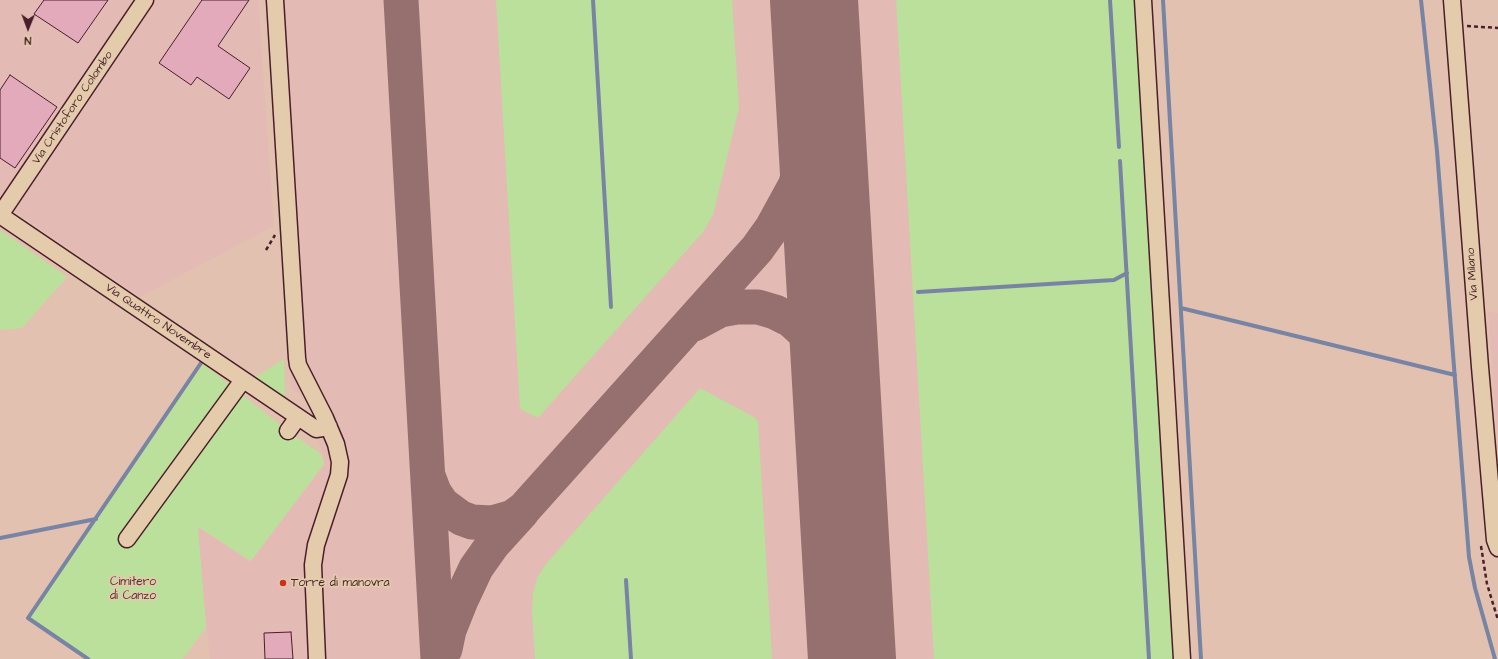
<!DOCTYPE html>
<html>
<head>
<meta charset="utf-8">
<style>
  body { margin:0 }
  #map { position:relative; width:1498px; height:659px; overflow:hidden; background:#e3c1b0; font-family:"Architects Daughter",sans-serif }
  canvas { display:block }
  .north { position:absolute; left:8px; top:8px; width:40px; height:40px; -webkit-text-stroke:3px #e3cbab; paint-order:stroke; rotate:181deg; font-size:11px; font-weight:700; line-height:16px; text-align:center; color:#4a1f2b }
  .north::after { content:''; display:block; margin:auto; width:14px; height:18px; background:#4a1f2b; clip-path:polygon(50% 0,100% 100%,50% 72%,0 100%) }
</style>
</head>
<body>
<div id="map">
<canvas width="1498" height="659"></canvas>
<div class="north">N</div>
</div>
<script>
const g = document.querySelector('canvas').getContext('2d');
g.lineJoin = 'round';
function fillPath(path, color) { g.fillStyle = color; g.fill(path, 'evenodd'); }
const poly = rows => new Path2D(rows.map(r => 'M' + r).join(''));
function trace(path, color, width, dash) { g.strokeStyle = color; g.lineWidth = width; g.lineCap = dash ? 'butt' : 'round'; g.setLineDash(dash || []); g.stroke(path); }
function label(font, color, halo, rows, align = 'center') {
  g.font = font + ' "Architects Daughter",sans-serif'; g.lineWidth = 3.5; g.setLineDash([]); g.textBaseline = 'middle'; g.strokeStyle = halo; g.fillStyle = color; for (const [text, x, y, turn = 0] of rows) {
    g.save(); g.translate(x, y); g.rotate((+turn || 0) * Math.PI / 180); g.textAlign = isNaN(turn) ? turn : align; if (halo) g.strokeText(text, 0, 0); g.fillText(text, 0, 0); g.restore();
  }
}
fillPath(poly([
  [0,0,258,0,274,226,140,297,0,201],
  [266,0,1150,0,1190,659,210,659,197,526,250,562,325,464,308,400,291,388],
  [1488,312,1498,313,1498,443]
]), '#e3bab4');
fillPath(poly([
  [496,0,732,0,739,108,713,215,703,232,538,418,520,409],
  [896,0,1137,0,1175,659,934,659],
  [0,230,67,277,22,328,0,330],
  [284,359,285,398,254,378],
  [203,364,288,431,321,454,324,464,251,561,198,527,206,627,183,659,90,659,30,618],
  [700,388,754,417,758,421,772,659,535,659,532,612,533,593,537,578,545,565]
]), '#bbe09b');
trace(poly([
  [593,0,611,307],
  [1110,0,1119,147],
  [1163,0,1201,659],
  [1421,0,1437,151,1469,557,1475,588,1495,659],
  [1120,161,1149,659],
  [918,292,1114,280,1127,273],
  [1181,308,1455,375],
  [0,538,96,519],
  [626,580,631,659],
  [88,659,28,618,203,360]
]), '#7884a3', 4);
trace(poly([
  [401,0,438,659],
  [694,324,720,310,737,307,758,307,775,312,791,320,803,331,817,354,828,379,837,408],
  [428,476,434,492,442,504,461,518,472,522,492,523,513,517,524,509,757,249,772,228,795,186,809,142,819,88],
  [445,649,449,630,461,600,476,568,493,544,522,512]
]), '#96706e', 35);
trace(poly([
  [814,0,852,659]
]), '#96706e', 88);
const building = poly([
  [44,0,108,0,78,43,34,14,44,0],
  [202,0,249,0,218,46,250,68,229,99,197,77,191,85,159,63,202,0],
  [10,75,57,107,15,168,0,158,0,90,10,75],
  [291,632,293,659,265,659,264,633,291,632]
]);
fillPath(building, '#e3aabc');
trace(building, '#4a1f2b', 1);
const minor = poly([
  [275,0,297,358,298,365,325,418,336,444,340,462,339,475,316,545,313,565,317,659],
  [1143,0,1182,659],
  [1452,0,1480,367,1495,540,1498,548],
  [0,215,316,429,329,427],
  [0,215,145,0],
  [288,431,298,417],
  [127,539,243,380]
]);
trace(minor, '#4a1f2b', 19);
trace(poly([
  [1467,26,1498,28],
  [266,250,275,235],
  [1481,546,1487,584,1498,620]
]), '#4a1f2b', 2.5, [4, 3]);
trace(minor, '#e3cbab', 16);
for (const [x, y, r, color] of [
  [283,583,4,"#c8321e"]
]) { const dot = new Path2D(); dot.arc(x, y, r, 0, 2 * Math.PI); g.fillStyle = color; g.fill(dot); trace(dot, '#e3cbab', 1.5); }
label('12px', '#4a1f2b', '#e3cbab', [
  ["Via Cristoforo Colombo",73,108,-56],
  ["Via Milano",1473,274,-94],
  ["Via Quattro Novembre",158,322,34]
]);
label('12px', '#553236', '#e3cbab', [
  ["Cimitero",133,582],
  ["di Canzo",133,596]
]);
label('12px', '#4a1f2b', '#e3cbab', [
  ["Torre di manovra",291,583]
], 'left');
</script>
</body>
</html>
